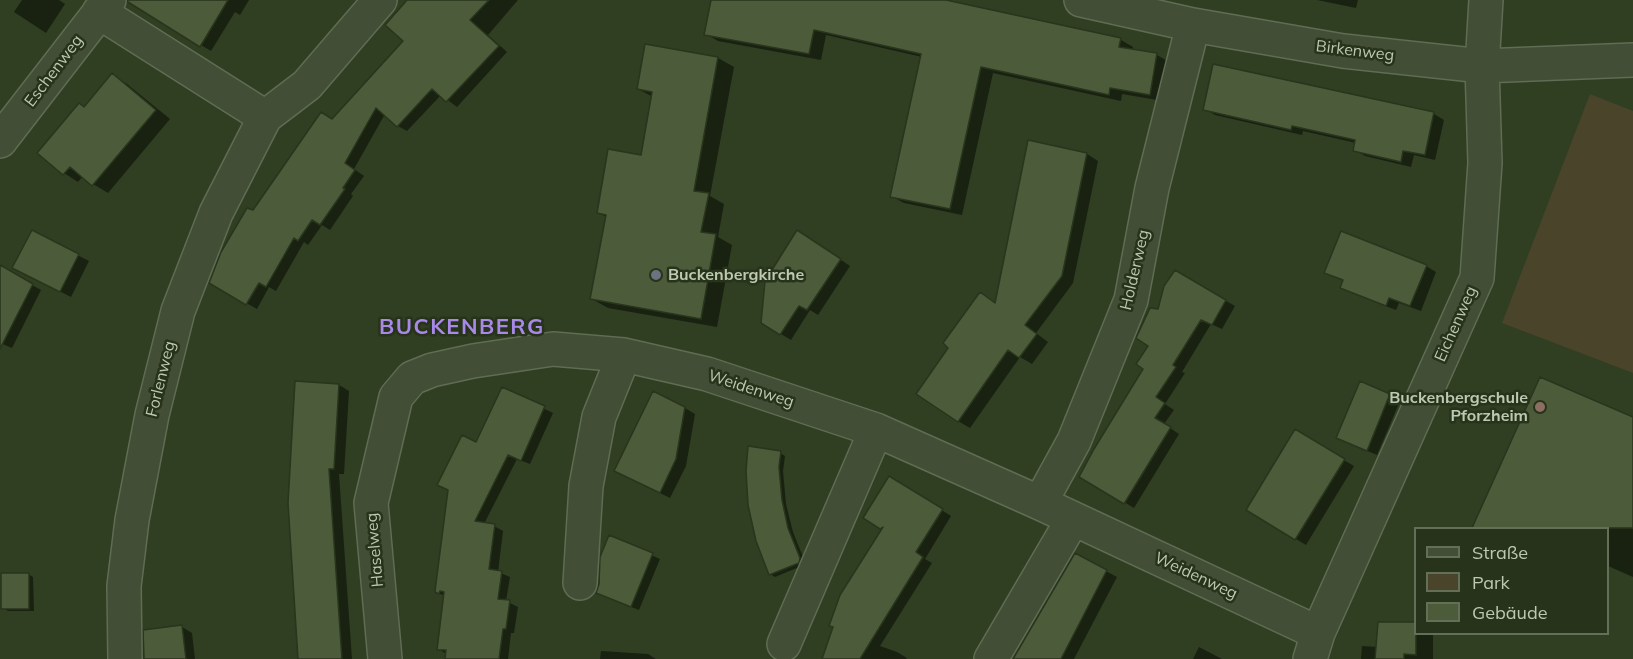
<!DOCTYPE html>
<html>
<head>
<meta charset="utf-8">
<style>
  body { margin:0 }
  #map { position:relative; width:1633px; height:659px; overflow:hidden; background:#303e21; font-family:Mulish,sans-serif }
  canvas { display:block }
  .legend { position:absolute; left:1414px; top:527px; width:195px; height:108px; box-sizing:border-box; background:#27331a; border:2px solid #636f56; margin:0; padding:8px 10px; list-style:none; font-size:18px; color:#bdc9b0 }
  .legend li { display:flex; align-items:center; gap:12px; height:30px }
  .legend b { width:30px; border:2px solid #636f56 }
</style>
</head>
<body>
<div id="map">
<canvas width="1633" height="659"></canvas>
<ul class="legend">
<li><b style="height:8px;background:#424e35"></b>Straße</li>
<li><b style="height:16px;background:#4a442b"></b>Park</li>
<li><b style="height:16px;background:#4c5b3a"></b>Gebäude</li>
</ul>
</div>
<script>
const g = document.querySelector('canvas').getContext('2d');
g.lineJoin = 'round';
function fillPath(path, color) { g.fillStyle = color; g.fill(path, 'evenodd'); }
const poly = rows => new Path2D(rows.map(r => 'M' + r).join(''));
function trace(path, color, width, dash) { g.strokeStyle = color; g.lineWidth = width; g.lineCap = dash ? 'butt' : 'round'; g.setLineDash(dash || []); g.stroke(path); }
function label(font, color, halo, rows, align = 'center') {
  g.font = font + ' Mulish,sans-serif'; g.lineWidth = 5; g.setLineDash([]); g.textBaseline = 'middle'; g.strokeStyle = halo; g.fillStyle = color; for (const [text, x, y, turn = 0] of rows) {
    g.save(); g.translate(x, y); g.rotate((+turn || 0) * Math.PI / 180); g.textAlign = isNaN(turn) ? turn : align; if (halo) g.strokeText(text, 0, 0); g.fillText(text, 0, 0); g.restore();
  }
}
fillPath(poly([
  [1590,94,1633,111,1633,373,1502,323]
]), '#4a442b');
fillPath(poly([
  [22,0,59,0,65,4,46,33,14,12],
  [159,0,249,0,240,15,235,12,211,51,201,45],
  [409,0,518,0,488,35,507,52,457,107,441,95,407,131,398,126,385,114,354,169,364,176,351,194,353,196,330,230,322,225,308,245,304,242,276,291,269,287,257,309,211,283,254,212,333,120,405,41],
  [712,0,940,0,1121,40,1133,47,1132,51,1157,55,1169,62,1163,101,1122,94,1121,101,993,73,962,215,904,203,891,196,922,57,826,35,821,60,718,41,706,34],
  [1317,0,1358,0,1356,8],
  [718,58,734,67,710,196,724,204,718,237,732,245,717,327,608,308,592,299,607,217,598,213,642,156,653,97,638,89],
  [112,75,127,84,170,119,108,193,93,184,83,176,78,182,64,173,86,108],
  [1205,109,1434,114,1444,120,1435,160,1414,155,1411,167,1365,156,1355,150,1356,143,1303,131,1302,135,1215,115],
  [1087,154,1098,161,1073,283,1036,333,1048,342,1032,364,1020,357,970,428,958,421,996,304],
  [32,232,89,261,71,297,24,273],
  [808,238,850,266,818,315,810,310,791,340,781,334],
  [1426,266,1436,272,1421,311,1399,303,1396,310,1352,293,1342,287,1344,281,1326,272],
  [0,267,41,290,12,348,0,343],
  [1175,272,1235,306,1222,329,1211,324,1182,372,1185,373,1165,404,1174,410,1164,424,1179,434,1134,508,1081,476,1145,368,1150,345,1160,311],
  [1541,379,1633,419,1633,577,1608,566,1608,528,1474,528],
  [1361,383,1400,401,1377,455,1349,443],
  [339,385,349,391,344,474,339,474,352,659,300,659],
  [502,389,553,413,530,464,517,459,484,524,494,526,503,531,498,572,510,577,506,601,518,607,514,633,511,633,508,659,446,659,447,654,438,649,445,596,436,592,477,444],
  [685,408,695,414,686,466,670,498,626,476],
  [1295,431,1354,466,1306,545,1248,510],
  [780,453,785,456,783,471,786,504,793,532,805,562,804,565,775,577,770,574],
  [899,483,951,516,925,559,932,563,880,646,897,652,907,658,906,659,824,659,883,529,865,517],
  [610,537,660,559,639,610,606,597],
  [1075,555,1117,577,1074,659,1022,659],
  [28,574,33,577,34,611,8,611,3,608],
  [182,627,192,633,195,659,144,659],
  [1416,634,1433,634,1433,659,1361,659,1362,646,1378,647],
  [1199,647,1222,659,1193,659],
  [601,651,648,654,656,659,600,659]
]), '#0007');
const building = poly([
  [127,0,228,0,200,47,128,2,127,0],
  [407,0,489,0,470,20,499,46,446,102,432,89,397,127,376,108,345,163,355,170,343,188,345,189,320,225,312,220,298,241,294,238,266,287,259,283,246,305,209,283,221,252,247,208,253,210,321,112,332,119,403,41,385,25,407,0],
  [711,0,946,0,1121,38,1119,47,1157,53,1150,95,1110,88,1109,95,981,67,950,209,890,197,921,54,814,30,809,54,704,35,711,0],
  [645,44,718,57,694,191,709,193,701,232,716,234,701,319,590,299,606,215,597,213,608,149,641,155,652,92,637,89,645,44],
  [1213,64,1434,112,1425,155,1403,151,1401,162,1353,151,1355,140,1292,126,1291,130,1203,110,1213,64],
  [112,73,156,110,92,186,70,167,63,175,37,153,79,103,84,107,112,73],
  [1028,140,1087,153,1062,276,1025,325,1037,334,1019,358,1008,350,958,422,916,394,948,348,943,343,980,292,995,303,1028,140],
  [32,230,79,254,60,292,12,268,32,230],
  [797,230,841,259,807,310,799,306,780,335,761,323,765,281,797,230],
  [1341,231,1427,265,1410,306,1389,298,1386,306,1340,288,1343,280,1324,273,1341,231],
  [0,265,33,284,0,349,0,265],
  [1175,270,1226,300,1212,325,1201,320,1173,365,1176,367,1156,397,1165,403,1155,418,1171,427,1124,504,1079,477,1094,449,1143,369,1136,364,1148,346,1136,338,1150,308,1158,309,1164,286,1175,270],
  [1540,377,1633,417,1633,528,1472,528,1540,377],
  [295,381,339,384,334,469,329,469,342,659,298,659,288,503,295,381],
  [1360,381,1390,394,1367,451,1336,438,1360,381],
  [502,387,545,406,521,461,508,455,475,521,495,524,489,569,502,571,498,599,510,600,506,629,503,629,499,659,445,659,446,650,437,650,444,592,440,591,439,594,435,592,435,591,448,490,437,485,462,435,476,442,502,387],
  [653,391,685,407,676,459,660,493,614,471,653,391],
  [1295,429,1345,459,1295,540,1246,510,1295,429],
  [748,446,781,451,779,467,782,500,788,528,800,558,799,563,769,575,756,541,748,505,746,471,748,446],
  [889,476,943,509,916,552,923,557,860,659,822,659,833,627,829,626,840,595,883,527,880,529,863,518,889,476],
  [609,535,653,553,631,607,596,593,599,584,600,557,609,535],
  [1075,553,1107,570,1061,659,1013,659,1075,553],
  [1,573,29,573,29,609,1,609,1,573],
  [1378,622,1416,622,1416,655,1404,654,1404,659,1375,659,1378,622],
  [182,625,186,659,144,659,143,630,182,625]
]);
fillPath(building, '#4c5b3a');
trace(building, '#29351c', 1.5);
const minor = poly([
  [1081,0,1193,25,1343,51,1482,66,1633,60],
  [99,12,265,117,307,85,380,0],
  [0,141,109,0],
  [1040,503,1074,441,1131,300,1152,188,1193,25],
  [580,583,586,486,599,417,624,355],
  [784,644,876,430],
  [125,659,124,586,132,520,152,415,178,311,216,213,265,117],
  [385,659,371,503,396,397,412,378,432,370,473,361,553,349,624,355,707,374,876,430,1040,503,1318,633],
  [991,659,1073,519],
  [1310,659,1318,633,1477,278,1485,163,1482,66,1486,0]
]);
trace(minor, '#606c53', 36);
trace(minor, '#424e35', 33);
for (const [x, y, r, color] of [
  [656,275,6,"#6b7280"],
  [1540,407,6,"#8d6e63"]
]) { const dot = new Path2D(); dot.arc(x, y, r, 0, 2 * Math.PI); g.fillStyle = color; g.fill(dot); trace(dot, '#27331a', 2); }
label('16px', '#bdc9b0', '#27331a', [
  ["Birkenweg",1355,51,7],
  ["Eschenweg",54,71,-53],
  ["Holderweg",1135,270,-77],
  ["Eichenweg",1456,324,-66],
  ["Forlenweg",161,379,-76],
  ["Weidenweg",751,389,18],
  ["Haselweg",375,550,-95],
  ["Weidenweg",1196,576,25]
]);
label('bold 16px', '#bdc9b0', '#27331a', [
  ["Buckenbergkirche",668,275],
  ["Buckenbergschule",1528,398,"right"],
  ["Pforzheim",1528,416,"right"]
], 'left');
g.letterSpacing = '1.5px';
label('bold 22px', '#a889e8', '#27331a', [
  ["BUCKENBERG",462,327]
]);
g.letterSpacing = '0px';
</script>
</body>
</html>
